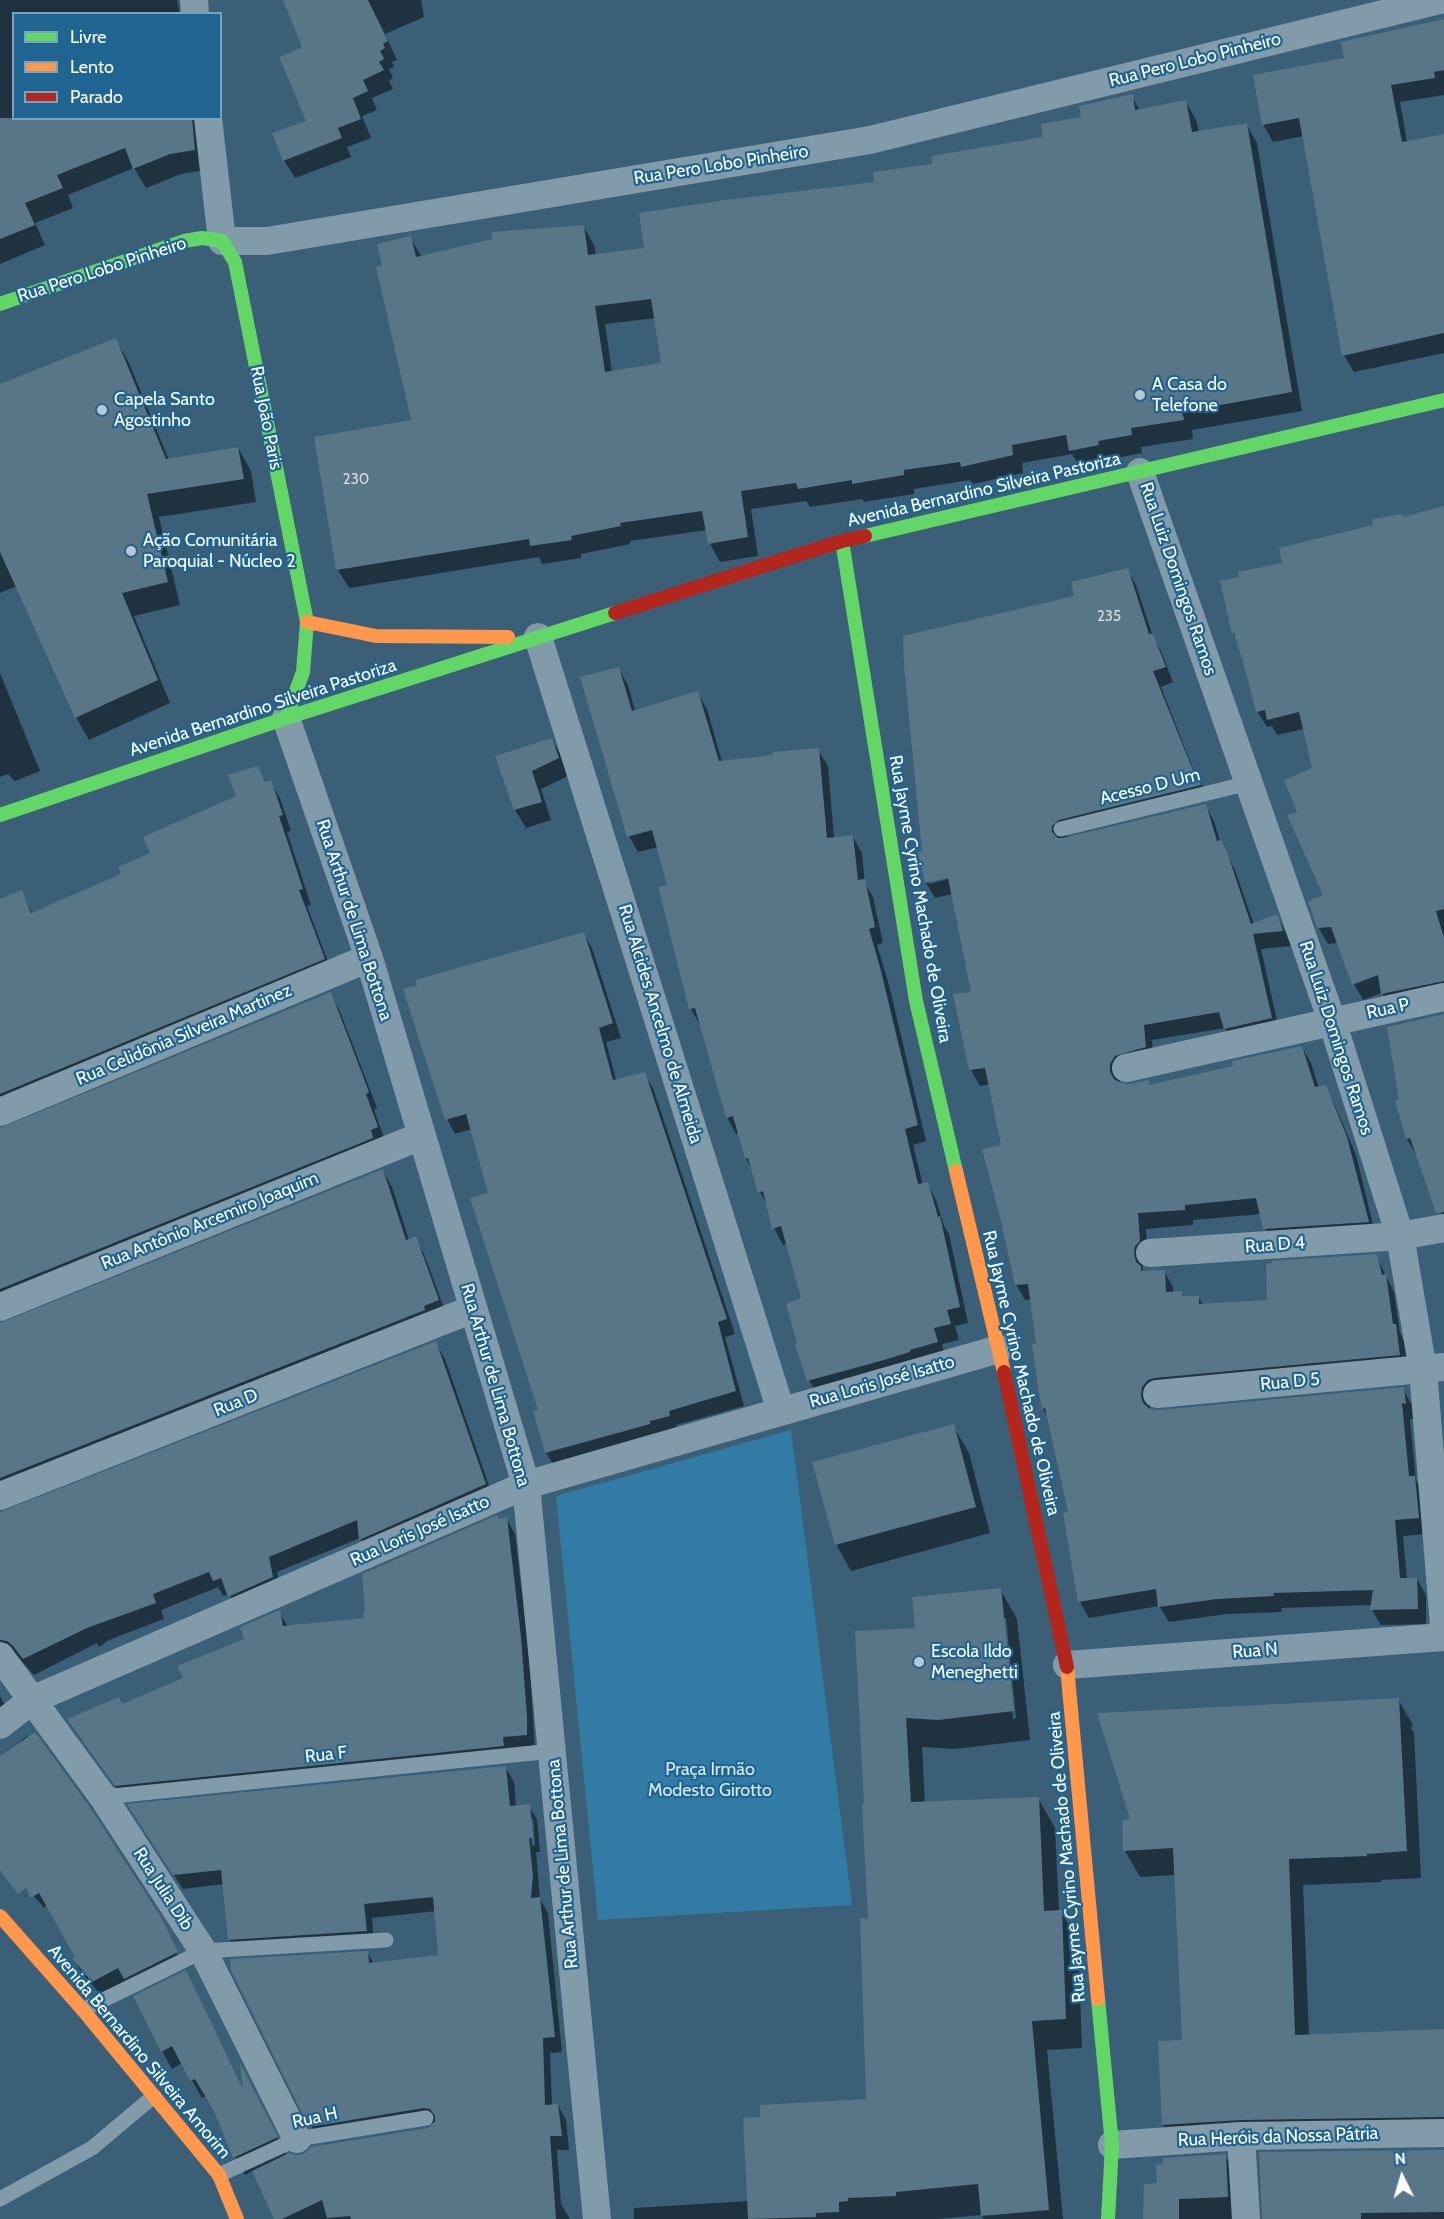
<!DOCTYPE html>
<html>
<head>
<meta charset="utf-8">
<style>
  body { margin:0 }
  #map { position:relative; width:1444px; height:2219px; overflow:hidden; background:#3a5f77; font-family:Cabin,sans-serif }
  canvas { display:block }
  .legend { position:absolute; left:12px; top:12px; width:210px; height:108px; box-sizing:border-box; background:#206591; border:2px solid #79a3bd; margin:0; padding:8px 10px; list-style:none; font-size:18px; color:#fff }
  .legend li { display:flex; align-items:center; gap:12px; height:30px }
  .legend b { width:30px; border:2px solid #79a3bd }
  .north { position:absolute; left:1372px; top:2147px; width:60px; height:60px; -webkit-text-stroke:4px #206591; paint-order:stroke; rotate:355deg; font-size:16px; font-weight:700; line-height:24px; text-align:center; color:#fff }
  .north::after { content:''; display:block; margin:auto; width:21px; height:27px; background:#fff; clip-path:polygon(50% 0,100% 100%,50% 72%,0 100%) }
</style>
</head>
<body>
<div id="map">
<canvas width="1444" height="2219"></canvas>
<ul class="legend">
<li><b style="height:8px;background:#63d668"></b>Livre</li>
<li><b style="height:8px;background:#ff974d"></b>Lento</li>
<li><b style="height:8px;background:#b3261e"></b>Parado</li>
</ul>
<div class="north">N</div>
</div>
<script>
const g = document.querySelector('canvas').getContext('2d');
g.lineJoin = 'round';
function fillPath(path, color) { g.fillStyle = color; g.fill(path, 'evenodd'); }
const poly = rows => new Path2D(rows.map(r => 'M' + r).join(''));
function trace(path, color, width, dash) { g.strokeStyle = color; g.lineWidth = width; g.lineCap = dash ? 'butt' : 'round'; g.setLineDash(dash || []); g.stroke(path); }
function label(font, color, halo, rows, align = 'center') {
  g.font = font + ' Cabin,sans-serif'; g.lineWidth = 4.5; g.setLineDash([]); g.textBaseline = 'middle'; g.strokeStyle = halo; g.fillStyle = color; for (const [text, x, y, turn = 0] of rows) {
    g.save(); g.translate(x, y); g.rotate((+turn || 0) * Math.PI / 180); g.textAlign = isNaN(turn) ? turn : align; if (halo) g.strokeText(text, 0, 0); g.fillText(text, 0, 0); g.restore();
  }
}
fillPath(poly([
  [791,1430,852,1905,598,1920,556,1496]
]), '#327ba5');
fillPath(poly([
  [0,0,177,0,180,14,14,14,14,118,197,118,205,170,181,174,146,188,134,168,68,195,73,208,35,223,45,245,0,264],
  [285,0,421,0,424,17,385,34,397,60,392,62,394,67,389,69,393,78,389,81,393,89,372,98,377,110,362,116,371,138,347,147,351,157,295,178,284,160,308,121,304,48],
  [1444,21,1444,95,1400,102,1407,142,1444,135,1444,353,1354,372,1344,355,1304,136,1273,142,1263,124,1346,59],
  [1132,96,1140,111,1186,102,1196,120,1199,132,1246,124,1257,143,1302,411,1192,430,1193,439,1141,447,1142,453,1107,460,1108,464,1081,469,1072,454,1022,463,1023,473,973,484,970,480,914,489,914,494,864,502,862,499,810,507,806,501,751,509,758,556,720,562,710,544,707,530,630,541,630,544,581,554,581,558,542,564,539,557,349,588,338,570,413,421,384,267,410,237,421,256,584,227,594,245,596,255,646,249,934,165,1045,139,1082,118],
  [656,318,662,365,612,372,605,324],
  [116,340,129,363,169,460,238,448,251,471,256,502,159,517,180,605,134,616,170,703,89,740,76,717,17,586,0,593,0,386],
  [1444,509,1444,998,1392,1009,1382,993,1363,1000,1354,984,1338,943,1328,944,1318,927,1325,896,1299,813,1314,769,1304,729,1277,735,1272,726,1267,727,1257,711,1238,642,1233,633,1283,564,1402,515,1404,518],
  [1127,569,1136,585,1153,637,1161,651,1173,682,1161,687,1195,774,1205,789,1068,835,1062,840,1205,805,1214,821,1220,841,1235,870,1254,925,1276,916,1285,931,1291,946,1261,949,1280,1034,1234,1044,1225,1028,1152,1040,1154,1062,1124,1071,1118,1084,1130,1086,1148,1082,1150,1086,1235,1067,1302,1047,1311,1063,1319,1088,1325,1087,1334,1103,1356,1155,1376,1237,1274,1244,1265,1228,1261,1214,1193,1220,1193,1225,1146,1229,1148,1257,1143,1262,1142,1272,1164,1271,1173,1287,1173,1293,1182,1293,1185,1298,1198,1297,1203,1305,1269,1302,1376,1256,1394,1292,1400,1333,1404,1341,1408,1370,1151,1403,1149,1410,1158,1412,1403,1389,1412,1405,1414,1419,1410,1419,1416,1480,1423,1493,1427,1534,1403,1536,1407,1579,1417,1579,1426,1595,1426,1624,1381,1625,1372,1610,1372,1605,1281,1608,1282,1612,1227,1614,1169,1622,1159,1606,1089,1618,1080,1602,1065,1514,1070,1513,1049,1419,1043,1409,1040,1387,1038,1345,1032,1299,1025,1300,1016,1284,1002,1146,990,1084,980,1086,971,1070,954,995,972,994,953,894,935,898,926,883,920,853,924,852,1076,598],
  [955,874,955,877,929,884,929,881],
  [619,669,628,685,635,711,697,693,707,709,722,762,818,750,828,766,834,838,853,837,862,853,865,884,873,897,883,943,877,945,889,985,926,1141,913,1145,923,1185,927,1183,936,1200,944,1226,949,1234,968,1323,955,1326,959,1340,942,1344,946,1359,818,1396,809,1380,799,1344,803,1299,787,1243,783,1245,774,1228,768,1206,760,1192,754,1172,746,1159,739,1133,736,1134,727,1117,700,1025,691,1009,669,886,658,847,638,852,629,836],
  [0,673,40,771,15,781,8,774,0,777],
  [552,740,562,757,568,776,541,789,551,820,526,828,515,810,497,757],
  [258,768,266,783,270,782,280,798,291,831,287,832,311,905,307,906,333,975,0,1114,0,900,21,892,33,914,123,875,238,797],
  [583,933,592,948,621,1038,606,1042,616,1080,644,1074,653,1088,735,1334,725,1337,744,1406,676,1425,678,1431,555,1467,546,1453,535,1413,540,1411,490,1194,472,1129,455,1134,447,1119],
  [330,994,339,1009,377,1108,374,1110,386,1143,0,1309,0,1130],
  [1444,1015,1444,1219,1416,1155,1407,1139,1397,1102,1401,1101],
  [383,1171,392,1187,409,1240,415,1238,424,1254,447,1316,0,1498,0,1325],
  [436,1343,445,1359,494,1500,369,1555,360,1538,277,1572,281,1593,238,1612,229,1594,223,1596,218,1587,161,1610,164,1619,109,1640,99,1647,97,1643,34,1675,18,1657,0,1658,0,1514],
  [953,1426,969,1453,990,1533,851,1571,836,1544],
  [506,1518,515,1534,529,1654,535,1750,126,1801,69,1720,122,1706,185,1679,246,1639,279,1612,288,1627,365,1620,499,1521],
  [1000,1589,1017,1619,1030,1740,955,1749,922,1747,925,1803,1038,1798,1055,1828,1059,1911,1061,1911,1078,1941,1082,2048,1047,2050,1063,2219,984,2219,981,2215,936,2219,634,2219,634,2208,749,2201,762,2118,868,2101,869,1921,916,1630],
  [1003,1618,1006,1618,1016,1718,1013,1719],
  [0,1696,7,1709,0,1714],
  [1398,1699,1413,1725,1411,1728,1414,1733,1421,1878,1381,1880,1382,1882,1303,1885,1309,2036,1444,2030,1444,2143,1178,2151,1163,2125,1183,2041,1176,1875,1140,1877,1125,1851,1132,1820],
  [27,1736,160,1917,180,1960,101,1995,81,1972,74,1959,77,1957,48,1905,44,1908,18,1877,0,1841,0,1757],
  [505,1767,514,1782,516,1807,529,1806,537,1820,540,1852,536,1852,540,1899,548,1913,562,2052,550,2053,552,2106,558,2105,566,2120,569,2150,557,2150,561,2204,570,2219,276,2219,253,2171,245,2175,235,2157,217,2113,206,2096,202,2098,182,2063,172,2069,162,2051,186,1972,244,2091,243,2070,287,2156,297,2157,428,2129,438,2122,319,2141,311,2126,367,1952,374,1964,440,1956,436,1911,372,1918,374,1946,238,1954,229,1939,224,1884,183,1889,138,1819],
  [530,1819,533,1819,535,1845,532,1846],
  [1444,2151,1444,2219,1264,2219],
  [1225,2155,1233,2170,1236,2219,1145,2219,1159,2184]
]), '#0007');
fillPath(poly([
  [283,0,368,0,388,41,383,44,385,48,380,51,384,59,379,62,384,70,363,80,368,91,353,98,361,119,338,128,342,138,283,161,272,133,306,121,279,57,302,47],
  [1444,19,1444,70,1434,72,1435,78,1391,85,1402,142,1444,134,1444,333,1342,356,1299,118,1262,125,1253,75,1344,58,1341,42],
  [1133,94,1135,110,1186,100,1192,132,1247,123,1292,392,1182,412,1184,420,1131,428,1132,435,1098,441,1099,445,1069,451,1066,435,1012,445,1013,455,961,467,960,462,904,470,904,475,852,484,852,480,798,489,796,483,741,491,748,537,708,544,702,511,620,523,621,526,571,536,572,540,530,546,529,539,336,570,314,437,411,420,376,267,382,265,377,244,411,236,416,257,492,239,492,232,584,225,588,255,644,248,639,213,718,201,874,182,873,172,932,164,931,156,1043,137,1041,124,1081,117,1079,106],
  [651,299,661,363,605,372,595,306],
  [0,118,192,118,195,150,170,154,133,169,125,148,57,175,63,188,25,203,35,225,0,239],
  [116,338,166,459,238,447,244,479,147,494,168,582,122,593,158,680,75,718,0,552,0,384],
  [1444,506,1444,909,1436,911,1444,938,1444,981,1381,994,1378,975,1352,985,1331,927,1317,928,1308,901,1323,895,1287,815,1297,812,1284,780,1312,768,1299,712,1267,720,1265,710,1256,712,1243,662,1234,633,1232,634,1220,581,1239,577,1238,572,1282,563,1279,548,1373,525,1372,519,1403,514,1403,517],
  [1128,568,1149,634,1153,634,1166,667,1153,671,1194,773,1197,772,1201,785,1059,820,1052,826,1052,832,1058,838,1063,838,1206,804,1217,841,1221,840,1227,852,1251,924,1277,914,1283,931,1253,934,1272,1018,1224,1029,1219,1012,1144,1025,1146,1047,1115,1056,1110,1064,1110,1072,1114,1079,1121,1083,1130,1084,1149,1080,1149,1085,1233,1066,1232,1061,1302,1046,1315,1087,1326,1085,1347,1137,1369,1222,1263,1229,1256,1198,1185,1205,1185,1210,1138,1213,1140,1241,1135,1246,1134,1254,1136,1262,1141,1266,1141,1271,1165,1270,1166,1292,1182,1291,1183,1296,1199,1296,1199,1304,1267,1300,1266,1264,1272,1263,1271,1261,1377,1254,1382,1275,1386,1274,1393,1324,1396,1324,1400,1355,1155,1378,1148,1380,1142,1387,1141,1396,1143,1403,1150,1409,1159,1410,1404,1387,1406,1404,1402,1403,1409,1476,1415,1476,1419,1518,1395,1520,1400,1578,1417,1578,1418,1609,1370,1610,1373,1590,1273,1593,1274,1596,1217,1599,1158,1607,1156,1589,1078,1602,1063,1513,1068,1512,1045,1408,1042,1409,1038,1387,1032,1344,1036,1344,1028,1284,1015,1285,1000,1217,982,1149,1001,1145,985,1068,969,1070,953,994,971,992,948,878,925,883,918,852,922,851,904,666,903,636,1074,596,1071,582],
  [619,667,632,711,698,691,719,761,773,755,773,752,819,748,827,838,853,835,858,880,865,879,875,927,869,929,880,967,918,1125,905,1129,918,1184,928,1182,938,1217,940,1216,960,1307,947,1310,951,1324,934,1328,938,1342,910,1350,910,1352,884,1360,807,1381,795,1344,797,1343,786,1304,801,1298,781,1226,772,1229,763,1191,758,1193,748,1158,745,1159,733,1116,726,1118,695,1008,689,1009,658,887,667,885,652,830,627,837,580,677],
  [552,738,559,758,532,771,542,802,514,810,495,756],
  [258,766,265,782,271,780,283,815,279,816,303,889,299,890,325,959,0,1094,0,899,22,890,31,913,121,874,118,867,150,853,143,837,236,796,228,775],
  [584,932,613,1023,599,1028,613,1080,645,1072,727,1319,718,1322,736,1391,669,1411,670,1416,650,1421,650,1424,545,1453,533,1411,538,1410,470,1198,488,1193,466,1114,445,1120,403,989,417,985,415,980],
  [331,992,369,1092,366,1094,378,1127,371,1130,373,1138,0,1289,0,1128],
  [1444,1014,1444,1212,1436,1213,1410,1138,1406,1139,1395,1100,1399,1100,1387,1027],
  [383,1169,406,1240,416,1236,439,1300,424,1306,425,1310,0,1478,0,1323],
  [436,1341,486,1484,359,1540,357,1520,269,1557,273,1577,228,1597,221,1578,213,1581,209,1572,153,1594,156,1603,87,1628,23,1659,13,1646,7,1641,0,1640,0,1512],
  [954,1424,976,1507,835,1545,812,1462],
  [497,1515,499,1519,507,1517,521,1637,527,1717,527,1735,503,1737,504,1746,115,1786,67,1719,119,1697,122,1704,183,1678,177,1666,244,1639,240,1627,280,1610,283,1626,364,1618,363,1613,365,1613,362,1574],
  [1001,1588,1014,1711,938,1720,906,1718,911,1802,1039,1797,1044,1911,1062,1910,1066,2019,1032,2021,1049,2210,981,2216,978,2184,896,2192,896,2196,848,2198,848,2201,839,2202,839,2212,816,2213,816,2217,748,2219,743,2118,760,2117,760,2105,866,2099,860,1918,868,1919,862,1804,864,1804,855,1631,915,1628,912,1597],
  [1399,1698,1407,1851,1367,1854,1367,1856,1289,1859,1295,2035,1444,2029,1444,2117,1241,2120,1162,2125,1158,2041,1182,2040,1173,1848,1123,1851,1122,1820,1130,1819,1097,1713],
  [35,1732,89,1806,161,1917,178,1952,124,1979,118,1968,92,1982,72,1958,75,1957,39,1893,31,1898,26,1888,18,1894,0,1870,0,1756],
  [506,1766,510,1806,530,1804,533,1838,529,1838,533,1875,531,1898,540,1897,555,2037,543,2038,545,2105,558,2104,562,2136,550,2136,556,2219,351,2219,350,2216,327,2218,322,2200,282,2219,274,2219,252,2171,289,2153,297,2155,304,2154,311,2147,428,2128,435,2122,435,2116,430,2109,424,2108,309,2127,231,1970,230,1959,368,1951,369,1963,438,1955,433,1897,364,1904,367,1931,228,1940,221,1870,173,1875,127,1804],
  [186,1970,243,2089,240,2063,278,2137,233,2158,214,2111,195,2079,190,2081,172,2046,161,2052,133,1996],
  [1444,2150,1444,2212,1361,2213,1361,2219,1262,2219,1259,2152],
  [1226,2154,1228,2197,1179,2199,1179,2219,1143,2219,1144,2184,1157,2183,1156,2165,1163,2164,1163,2158]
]), '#587688');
trace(poly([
  [1061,829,1249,783],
  [103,1797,552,1751],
  [83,2010,203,1951,386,1940],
  [219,2175,297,2139,426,2118],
  [0,2199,92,2148,154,2096]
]), '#819baa', 15);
trace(poly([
  [194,0,195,14],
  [208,118,222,241,267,241,870,140,1440,0],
  [1140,472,1332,1021,1400,1236,1423,1370,1444,1625],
  [538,637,781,1411],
  [286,718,369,958,526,1485,597,2219],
  [1126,1068,1444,997],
  [0,1112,369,958],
  [1150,1253,1400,1236,1444,1228],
  [0,1307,421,1136],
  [1157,1394,1444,1367],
  [0,1496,473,1309],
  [0,1656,103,1797,203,1951,297,2139],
  [1067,1665,1444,1637],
  [0,1725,32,1700,526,1485,999,1349],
  [1241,2136,1246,2219],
  [1112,2145,1241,2136,1444,2133]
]), '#819baa', 28);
trace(poly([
  [0,304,184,241,202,238,222,241,235,262,307,622,303,672,286,718],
  [865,536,1444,400],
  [842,541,916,1001,956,1171],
  [0,815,286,718,615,613],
  [1098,1999,1112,2145,1108,2219]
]), '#63d668', 14);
trace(poly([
  [307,622,376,636,508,637],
  [956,1171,1004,1372],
  [1067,1667,1098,1999],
  [0,1916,83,2010,219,2175,237,2219]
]), '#ff974d', 14);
trace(poly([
  [615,613,842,541,865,536],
  [1004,1372,1067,1667]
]), '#b3261e', 14);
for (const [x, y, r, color] of [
  [1140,395,6,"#bac7cf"],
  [102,410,6,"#bac7cf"],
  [131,551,6,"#bac7cf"],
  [919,1662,6,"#bac7cf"]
]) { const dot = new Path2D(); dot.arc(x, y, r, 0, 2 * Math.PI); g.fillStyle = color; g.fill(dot); trace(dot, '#206591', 2); }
label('15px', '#d5dde1', null, [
  ["230",356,480],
  ["235",1109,617]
]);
label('18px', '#fff', '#206591', [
  ["Rua Pero Lobo Pinheiro",1195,60,-14],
  ["Rua Pero Lobo Pinheiro",721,165,-9],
  ["Rua Pero Lobo Pinheiro",102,270,-18],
  ["Rua João Paris",266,418,79],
  ["Avenida Bernardino Silveira Pastoriza",984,490,-13],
  ["Rua Luiz Domingos Ramos",1178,579,71],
  ["Avenida Bernardino Silveira Pastoriza",263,708,-18],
  ["Acesso D Um",1150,787,-14],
  ["Rua Jayme Cyrino Machado de Oliveira",920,899,80],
  ["Rua Arthur de Lima Bottona",354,920,72],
  ["Rua P",1388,1009,-12],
  ["Rua Alcides Ancelmo de Almeida",660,1024,73],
  ["Rua Celidônia Silveira Martinez",184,1035,-23],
  ["Rua Luiz Domingos Ramos",1336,1038,72],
  ["Rua Antônio Arcemiro Joaquim",210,1221,-22],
  ["Rua D 4",1275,1245,-4],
  ["Rua Jayme Cyrino Machado de Oliveira",1021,1373,77],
  ["Rua Loris José Isatto",882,1382,-16],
  ["Rua D 5",1290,1382,-5],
  ["Rua Arthur de Lima Bottona",495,1385,74],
  ["Rua D",236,1403,-22],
  ["Rua Loris José Isatto",420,1531,-24],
  ["Rua N",1255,1651,-4],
  ["Rua F",326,1755,-6],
  ["Rua Jayme Cyrino Machado de Oliveira",1067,1857,-95],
  ["Rua Arthur de Lima Bottona",563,1864,-95],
  ["Rua Julia Dib",163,1889,57],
  ["Avenida Bernardino Silveira Amorim",139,2052,50],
  ["Rua H",315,2118,-12],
  ["Rua Heróis da Nossa Pátria",1278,2137,-2]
]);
label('18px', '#fff', '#206591', [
  ["A Casa do",1152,385],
  ["Telefone",1152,406],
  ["Capela Santo",114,400],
  ["Agostinho",114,421],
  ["Ação Comunitária",143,541],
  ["Paroquial - Núcleo 2",143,562],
  ["Escola Ildo",931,1652],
  ["Meneghetti",931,1673]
], 'left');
label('18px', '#d6ecf9', '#206591', [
  ["Praça Irmão",710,1770],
  ["Modesto Girotto",710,1791]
]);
</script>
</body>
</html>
